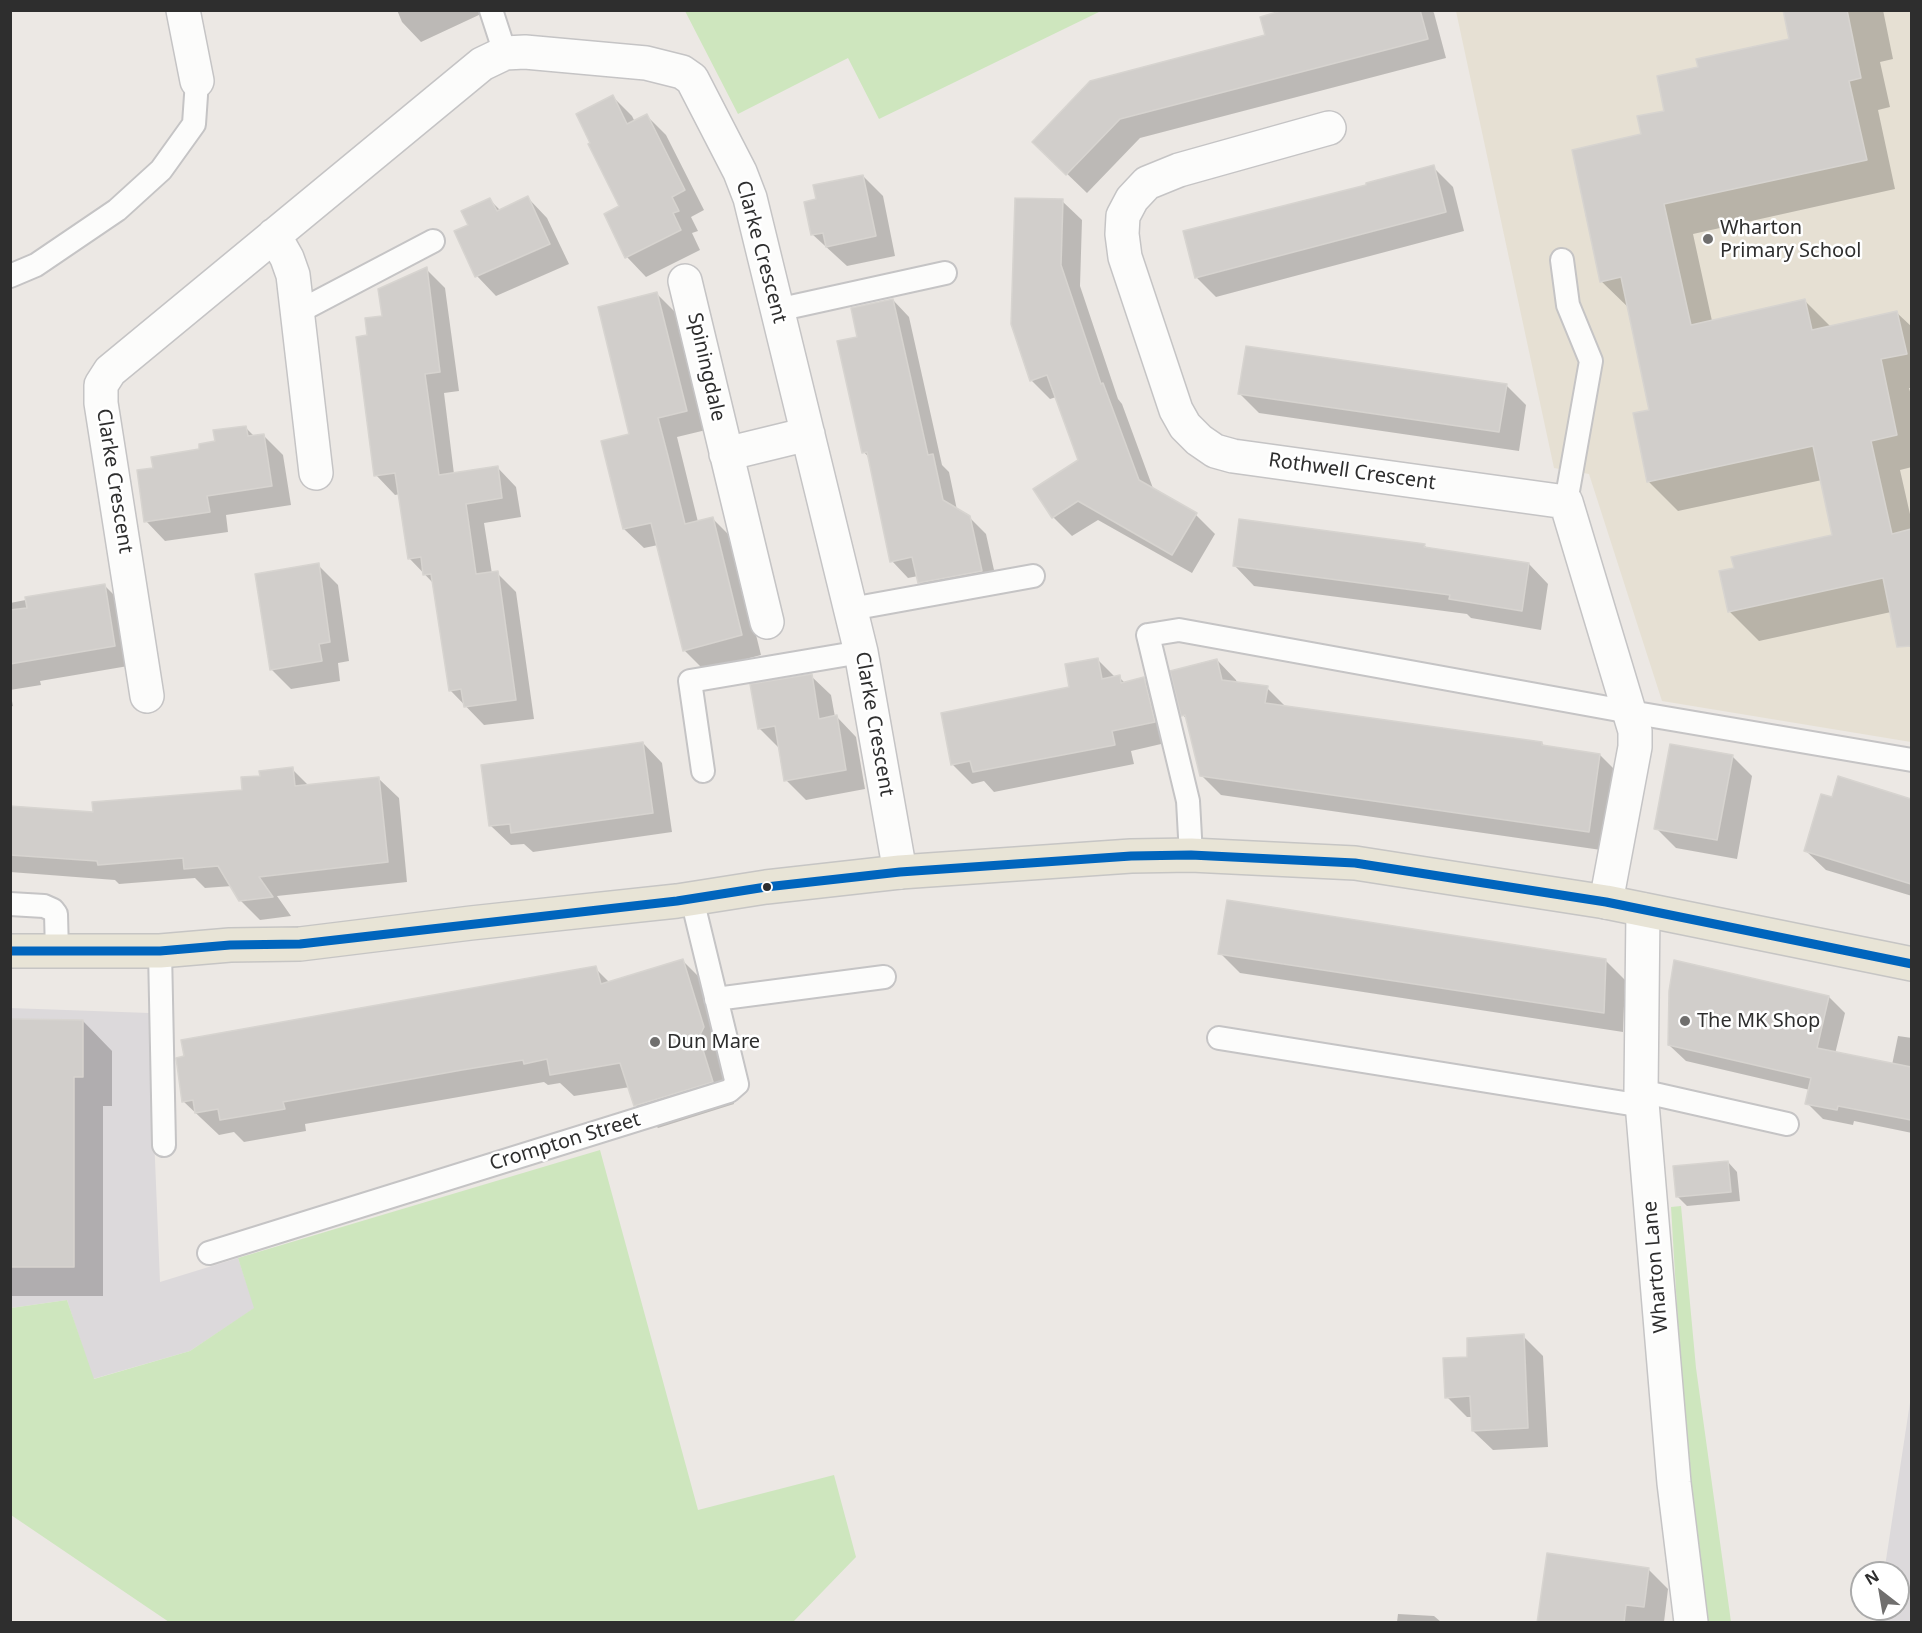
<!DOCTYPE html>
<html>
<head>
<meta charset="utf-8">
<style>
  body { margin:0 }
  #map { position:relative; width:1922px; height:1633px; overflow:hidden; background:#ece8e4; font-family:"Noto Sans",sans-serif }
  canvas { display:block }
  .frame { position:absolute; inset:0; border:12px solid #2e2e2e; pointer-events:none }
  .north { position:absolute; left:1850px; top:1561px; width:60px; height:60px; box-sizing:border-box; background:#fff; border:2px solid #ababab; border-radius:50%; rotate:329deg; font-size:16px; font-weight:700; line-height:24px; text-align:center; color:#2e2e2e }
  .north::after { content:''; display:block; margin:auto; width:21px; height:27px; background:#706f6e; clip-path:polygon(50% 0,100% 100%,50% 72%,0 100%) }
</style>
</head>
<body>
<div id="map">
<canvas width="1922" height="1633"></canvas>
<div class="frame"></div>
<div class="north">N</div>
</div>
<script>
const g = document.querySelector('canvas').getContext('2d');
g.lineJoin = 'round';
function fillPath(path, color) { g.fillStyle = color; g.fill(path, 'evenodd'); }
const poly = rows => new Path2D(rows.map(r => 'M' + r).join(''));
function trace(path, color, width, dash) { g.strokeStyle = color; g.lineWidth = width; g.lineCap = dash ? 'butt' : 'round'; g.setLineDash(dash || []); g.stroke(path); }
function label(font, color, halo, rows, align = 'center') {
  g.font = font + ' "Noto Sans",sans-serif'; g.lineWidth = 5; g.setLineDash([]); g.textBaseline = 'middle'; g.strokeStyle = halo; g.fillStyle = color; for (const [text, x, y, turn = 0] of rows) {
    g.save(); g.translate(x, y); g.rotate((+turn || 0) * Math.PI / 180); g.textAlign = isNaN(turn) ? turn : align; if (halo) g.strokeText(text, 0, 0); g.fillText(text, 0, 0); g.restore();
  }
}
fillPath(poly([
  [10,1008,149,1013,160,1282,238,1258,255,1308,190,1351,93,1379,67,1300,11,1308],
  [1911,1396,1911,1622,1876,1622,1878,1609,1898,1609,1898,1573,1884,1573]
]), '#dcd9db');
fillPath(poly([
  [1456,11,1911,11,1911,742,1662,701,1589,474,1554,468]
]), '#e6e0d3');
fillPath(poly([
  [685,11,1101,11,879,119,848,58,738,114],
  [600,1150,698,1510,834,1475,856,1557,793,1622,169,1622,11,1515,11,1308,67,1300,94,1379,190,1351,254,1308,238,1258],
  [1681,1206,1696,1368,1731,1622,1707,1622,1684,1424,1671,1207]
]), '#cee6be');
fillPath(poly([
  [397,10,479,10,481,14,421,42,402,22],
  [1349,10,1432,10,1434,13,1446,58,1140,138,1087,193,1034,142],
  [1785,10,1883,10,1893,59,1880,62,1890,107,1878,110,1895,189,1693,234,1712,321,1805,301,1832,328,1897,313,1912,327,1912,388,1909,388,1912,399,1912,467,1900,470,1912,523,1912,649,1896,633,1891,612,1759,641,1729,611,1834,536,1822,480,1678,511,1648,481,1651,411,1630,309,1601,281,1643,135,1666,112,1700,69,1791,40],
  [612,96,632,116,635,122,647,116,666,135,704,210,691,217,698,231,692,233,700,250,646,277,627,257],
  [1433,167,1453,187,1464,231,1216,297,1196,277,1368,186],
  [863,176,883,196,895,256,847,266,812,234,817,200],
  [528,198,547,218,569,264,496,296,477,276,470,226,490,200,501,211],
  [1062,201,1082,220,1080,286,1118,399,1122,404,1154,491,1196,515,1215,534,1192,573,1098,520,1072,536,1053,517,1080,461,1056,397,1050,399,1031,380],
  [426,269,445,288,459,391,444,393,454,474,497,467,516,487,521,517,484,523,492,574,497,573,516,592,534,719,484,725,450,690,434,584,409,558,400,494,395,495,376,475,369,337],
  [657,294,677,314,706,430,677,437,698,522,712,518,732,538,761,655,704,670,684,650,658,545,644,548,624,529,631,435],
  [893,300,909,317,942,465,949,472,957,510,969,517,986,534,998,588,935,599,919,582,918,576,908,578,892,561,870,459,864,452,859,338],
  [1506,385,1526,405,1519,451,1259,413,1239,393],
  [245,427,255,437,263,435,283,455,291,505,226,515,228,532,165,541,146,521,154,469,201,450],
  [1424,545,1428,549,1529,564,1548,584,1541,630,1471,618,1467,614,1254,586,1235,566],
  [318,565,338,585,349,661,338,663,340,681,291,689,271,669],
  [104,585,124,605,134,665,40,681,41,685,10,690,10,603],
  [1097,659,1115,677,1119,677,1126,684,1144,679,1164,699,1174,741,1131,751,1134,764,994,792,984,781,972,784,952,764,1071,688],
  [1217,660,1236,680,1237,683,1267,688,1287,708,1542,743,1545,747,1600,755,1620,775,1608,851,1221,795,1201,775,1188,721,1183,715],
  [811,676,831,695,835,717,837,717,856,737,865,789,806,800,786,780,779,748,759,728],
  [10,691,13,706,10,707],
  [643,743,662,763,672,832,533,852,524,844,511,845,491,826],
  [1732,756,1752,776,1737,859,1676,848,1656,828],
  [292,769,309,786,379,779,399,798,407,882,277,896,291,916,260,920,240,900,232,886,205,888,195,878,119,884,115,880,10,872,10,808,95,814,244,791,261,777],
  [1839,778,1912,800,1912,896,1826,870,1806,851,1833,799],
  [1220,953,1605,960,1625,980,1623,1032,1240,973],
  [682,960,704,982,720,1060,734,1104,658,1128,636,1106,630,1087,574,1096,560,1083,548,1085,544,1082,305,1124,306,1131,244,1142,234,1132,219,1135,183,1101,595,968,610,983],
  [1829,997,1845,1013,1835,1054,1892,1065,1898,1036,1912,1038,1912,1133,1854,1121,1853,1125,1823,1119,1807,1103,1810,1090,1686,1061,1669,1045],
  [10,1021,83,1021,112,1051,112,1106,103,1106,103,1296,10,1296],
  [1728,1162,1737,1172,1740,1201,1687,1206,1677,1196],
  [1523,1336,1543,1356,1548,1447,1493,1450,1473,1431,1472,1417,1467,1417,1447,1397,1469,1358],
  [1648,1569,1668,1589,1664,1622,1539,1622],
  [1398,1614,1434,1616,1441,1622,1397,1622]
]), '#0003');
const building = poly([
  [1284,10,1420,10,1428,39,1120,119,1066,175,1032,142,1090,81,1265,35,1260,17,1284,10],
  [1783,10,1847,10,1861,78,1849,81,1867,160,1664,204,1691,325,1805,299,1812,330,1897,311,1907,354,1881,359,1897,435,1871,441,1892,534,1911,529,1911,646,1897,647,1883,578,1728,612,1719,571,1734,568,1731,557,1832,535,1813,446,1647,482,1633,413,1649,410,1621,277,1600,282,1572,150,1641,134,1637,116,1664,111,1657,76,1698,67,1696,59,1789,39,1783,10],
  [613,95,627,124,647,114,685,190,672,197,679,211,673,213,681,230,625,258,604,214,619,206,588,144,590,143,576,114,613,95],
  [1434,165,1446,212,1195,278,1183,231,1366,185,1366,183,1434,165],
  [863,175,876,236,826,247,823,233,811,235,804,202,816,199,813,185,863,175],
  [528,196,550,244,475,277,454,231,468,225,461,211,490,198,497,211,528,196],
  [1015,198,1063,199,1061,265,1101,384,1103,383,1139,480,1197,513,1172,555,1078,501,1052,518,1033,489,1078,460,1047,375,1030,381,1011,324,1015,198],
  [427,267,440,372,425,374,439,475,498,466,502,498,466,504,476,574,498,571,516,700,464,707,461,689,449,691,431,574,423,575,421,557,408,559,395,473,374,476,356,337,367,335,365,318,382,316,378,289,427,267],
  [657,292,687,411,658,418,668,456,685,524,713,517,742,635,683,651,651,523,623,529,601,441,629,434,598,307,657,292],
  [893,299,928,455,933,454,943,500,970,516,982,571,918,583,912,557,890,562,867,452,862,453,837,341,857,337,851,308,893,299],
  [1246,346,1507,384,1499,432,1238,394,1246,346],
  [246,426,248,436,264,434,272,486,207,496,210,512,144,522,137,470,153,468,151,457,199,449,199,444,215,441,213,430,246,426],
  [1239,519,1425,544,1424,547,1529,563,1522,611,1449,599,1450,595,1233,566,1239,519],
  [319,563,330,642,319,644,322,661,270,670,255,574,319,563],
  [105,584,115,646,10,664,10,610,27,608,25,597,105,584],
  [1098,658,1102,679,1120,675,1121,683,1144,677,1155,722,1112,731,1115,745,973,772,970,761,951,765,941,713,1069,687,1065,664,1098,658],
  [1217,659,1222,680,1268,686,1265,703,1542,742,1542,745,1600,754,1589,832,1200,776,1185,715,1181,716,1170,671,1217,659],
  [812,674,819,719,837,715,846,770,784,781,775,726,758,729,750,684,812,674],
  [643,742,653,813,511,833,510,824,489,826,481,765,643,742],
  [1670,744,1733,755,1717,840,1654,829,1670,744],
  [293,767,295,786,379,777,388,862,259,877,273,897,239,901,218,866,184,869,183,858,98,865,97,861,10,855,10,806,93,812,92,802,242,790,241,777,260,776,259,771,293,767],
  [1838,776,1911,799,1911,884,1804,851,1821,794,1832,797,1838,776],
  [1227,900,1606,959,1604,1013,1218,954,1227,900],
  [683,959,704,1027,699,1037,713,1082,634,1106,620,1063,550,1075,547,1059,524,1064,523,1060,462,1070,283,1102,285,1109,220,1120,218,1109,195,1113,193,1100,182,1102,176,1058,184,1056,181,1040,596,966,601,984,683,959],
  [1674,960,1829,996,1817,1048,1911,1067,1911,1120,1838,1106,1837,1110,1805,1104,1811,1078,1668,1045,1669,991,1674,960],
  [10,1019,83,1020,83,1077,74,1077,74,1267,10,1267,10,1019],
  [1728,1161,1731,1192,1676,1197,1673,1166,1728,1161],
  [1524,1334,1528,1428,1472,1431,1470,1396,1445,1398,1443,1358,1467,1357,1467,1338,1524,1334],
  [1547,1553,1649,1568,1644,1607,1626,1605,1624,1623,1537,1623,1547,1553]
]);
fillPath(building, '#d1cecb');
trace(building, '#d7d4d0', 1.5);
const lane = poly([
  [491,10,505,53],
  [1562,260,1568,305,1591,361,1566,502],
  [10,276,36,265,117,210,161,170,194,124,197,81],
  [777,310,945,273],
  [298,312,433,241],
  [851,609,1033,576],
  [703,771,690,681,861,652],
  [1191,855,1188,801,1148,635,1179,630,1630,712,1912,760],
  [10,904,44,906,53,910,56,914,57,952],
  [160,951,164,1145],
  [716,999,884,977],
  [1219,1038,1643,1106],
  [1641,1091,1787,1124],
  [209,1253,729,1091,737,1084,692,899]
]);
const street = poly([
  [183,10,197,81],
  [1329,128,1179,170,1147,183,1132,199,1123,216,1122,234,1125,257,1176,410,1185,426,1199,440,1215,451,1233,456,1566,502,1635,731,1635,747,1606,902],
  [274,235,287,258,293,275,316,473],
  [685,281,767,622],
  [726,454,808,434],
  [147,696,101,403,101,385,110,371,482,64,505,53,525,52,646,63,682,72,692,79,740,172,750,198,861,652,900,872],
  [1643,910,1641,1091,1674,1483,1691,1622]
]);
const primary = poly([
  [10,951,160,951,230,945,300,944,471,923,677,901,766,887,900,872,1131,856,1191,855,1355,863,1606,902,1912,964]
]);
trace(lane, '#c5c4c5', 26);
trace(street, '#c5c4c5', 36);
trace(primary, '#c6c5c4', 36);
trace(lane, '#fcfcfb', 22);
trace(street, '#fcfcfb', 33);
trace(primary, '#e8e4d6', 33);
trace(poly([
  [10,951,160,951,230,945,300,944,677,901,766,887,900,872,1131,856,1191,855,1355,863,1606,902,1912,964]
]), '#0065bd', 9);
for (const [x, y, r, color] of [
  [1708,239,6,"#706f6e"],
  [767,887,5,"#2e2e2e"],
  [1685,1021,6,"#706f6e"],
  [655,1042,6,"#706f6e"]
]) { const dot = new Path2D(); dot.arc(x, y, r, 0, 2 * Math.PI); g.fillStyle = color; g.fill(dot); trace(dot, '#fff', 2); }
label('20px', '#2e2e2e', '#fff', [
  ["Wharton",1720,228],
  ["Primary School",1720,251],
  ["The MK Shop",1697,1021],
  ["Dun Mare",667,1042]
], 'left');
label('20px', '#2e2e2e', '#fff', [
  ["Clarke Crescent",761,252,75],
  ["Spiningdale",706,367,77],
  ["Rothwell Crescent",1352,472,8],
  ["Clarke Crescent",114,481,81],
  ["Clarke Crescent",874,724,80],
  ["Crompton Street",565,1142,-17],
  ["Wharton Lane",1656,1267,-95]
]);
</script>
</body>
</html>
